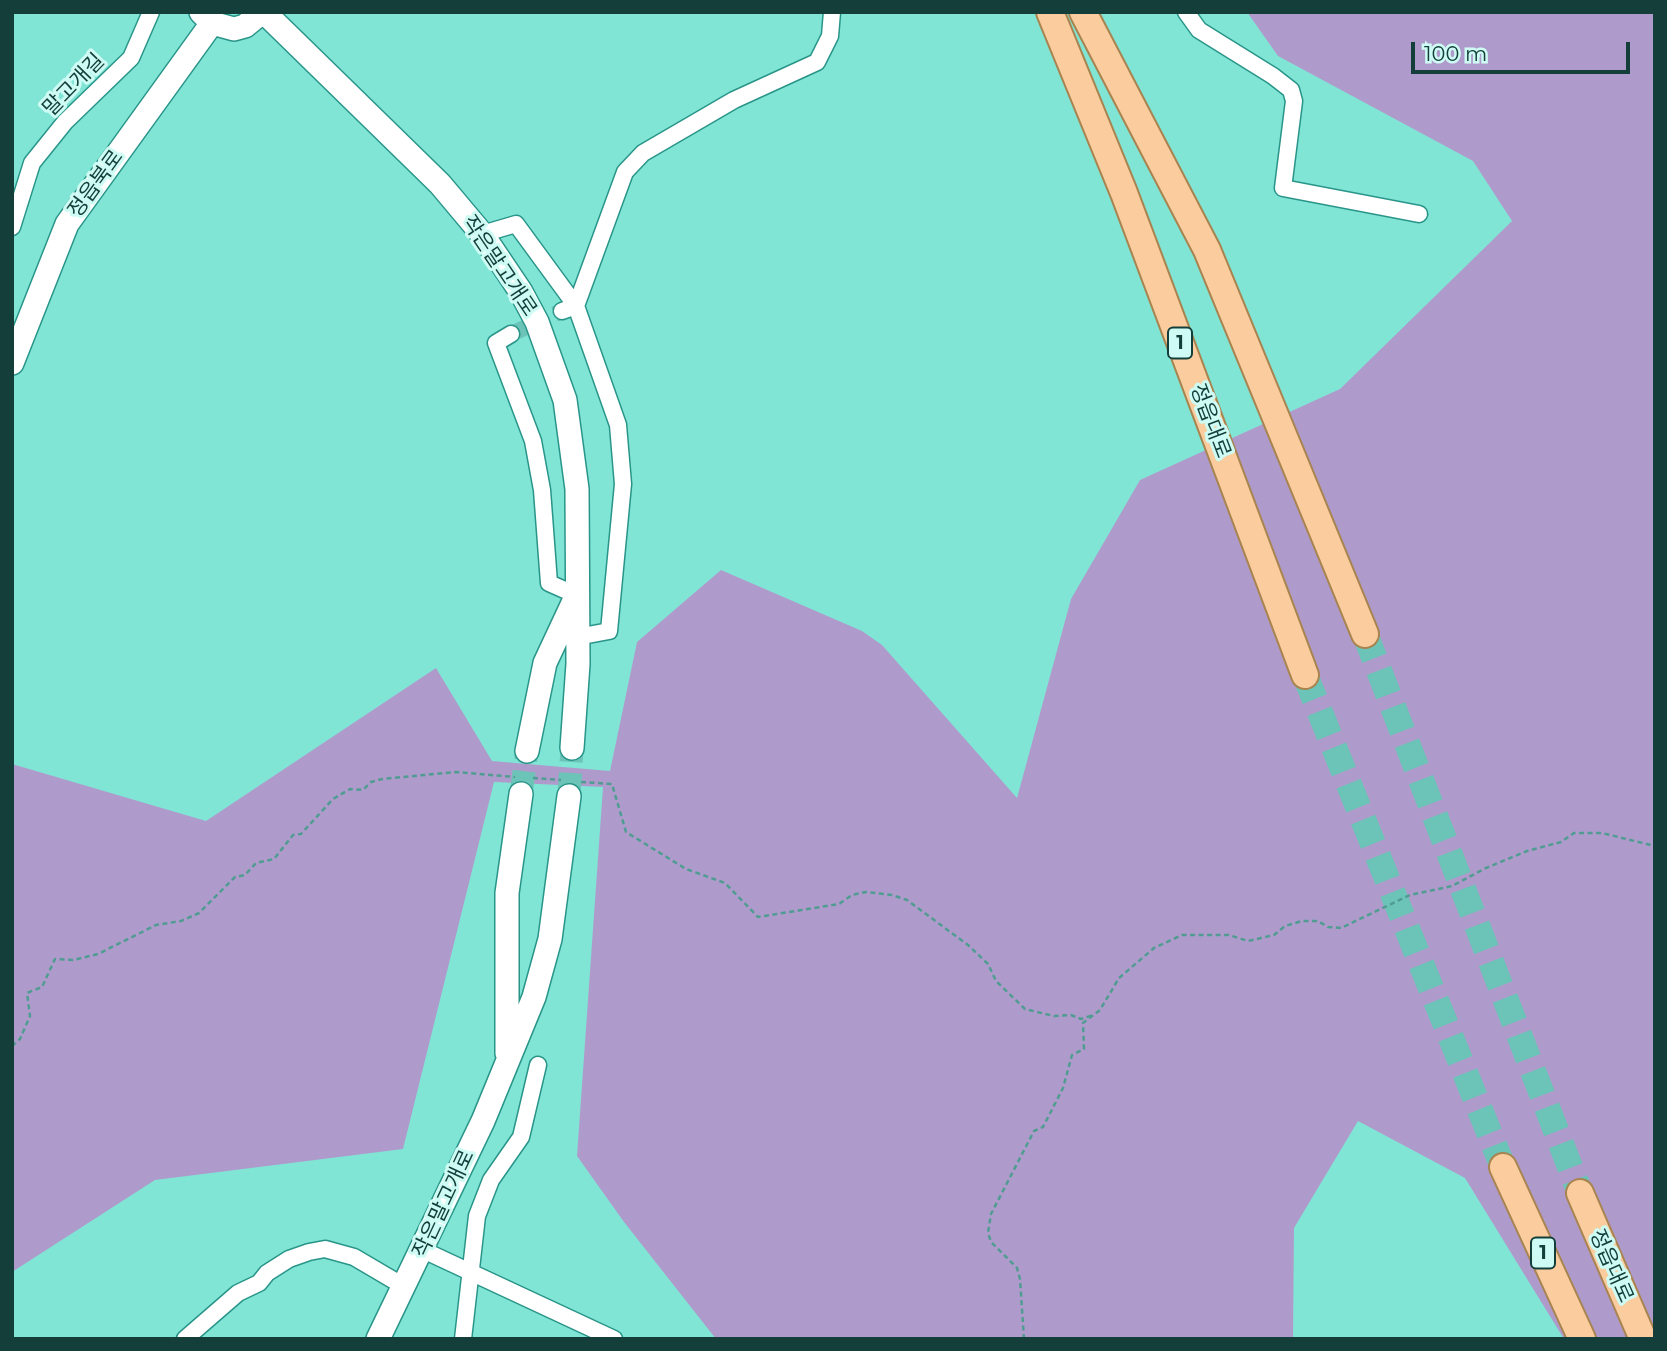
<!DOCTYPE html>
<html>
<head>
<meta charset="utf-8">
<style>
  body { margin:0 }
  #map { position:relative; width:1667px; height:1351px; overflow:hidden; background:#81e5d6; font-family:Montserrat,sans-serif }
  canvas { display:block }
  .frame { position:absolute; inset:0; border:14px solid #133e39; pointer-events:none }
  .scale { position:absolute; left:1411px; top:42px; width:219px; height:32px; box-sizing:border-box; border:4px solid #133e39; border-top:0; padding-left:9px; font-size:21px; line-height:24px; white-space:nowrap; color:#133e39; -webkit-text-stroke:5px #cefcf4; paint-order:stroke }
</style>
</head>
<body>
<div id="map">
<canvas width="1667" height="1351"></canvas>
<div class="frame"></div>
<div class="scale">100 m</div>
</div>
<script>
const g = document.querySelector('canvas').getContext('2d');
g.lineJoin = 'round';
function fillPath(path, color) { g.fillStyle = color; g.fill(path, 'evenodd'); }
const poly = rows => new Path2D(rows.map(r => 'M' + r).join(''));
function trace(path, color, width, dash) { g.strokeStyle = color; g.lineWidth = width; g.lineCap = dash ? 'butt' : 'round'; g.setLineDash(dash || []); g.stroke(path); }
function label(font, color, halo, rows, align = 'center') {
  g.font = font + ' Montserrat,"Noto Sans KR",sans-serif'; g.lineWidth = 6; g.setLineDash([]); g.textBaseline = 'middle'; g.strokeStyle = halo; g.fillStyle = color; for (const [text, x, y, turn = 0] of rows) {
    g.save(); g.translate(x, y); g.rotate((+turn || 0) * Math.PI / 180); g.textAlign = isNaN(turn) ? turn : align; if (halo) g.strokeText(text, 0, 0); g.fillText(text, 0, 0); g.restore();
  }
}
fillPath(poly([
  [1247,12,1655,12,1655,1339,1564,1339,1465,1178,1358,1121,1294,1228,1293,1339,716,1339,624,1222,577,1156,603,787,494,782,403,1149,155,1180,12,1272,12,764,206,821,436,668,492,761,610,771,637,642,721,570,862,631,882,645,1017,798,1071,599,1140,480,1340,389,1512,221,1473,161,1278,56]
]), '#af9bcb');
trace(poly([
  [511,334,562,311]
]), '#6bc4b7', 16, [16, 8]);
trace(poly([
  [521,794,527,751],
  [569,796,572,748]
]), '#6bc4b7', 23, [23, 11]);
trace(poly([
  [1365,634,1580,1193],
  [1305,675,1503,1167]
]), '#6bc4b7', 26, [26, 13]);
const street = poly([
  [1186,12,1199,30,1273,76,1291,90,1294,101,1283,188,1419,214],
  [12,227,32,163,65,122,131,58,151,12],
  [482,234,516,224,576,306,618,425,623,484,609,631,577,637],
  [562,311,576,306,625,172,643,153,734,100,817,62,830,36,832,12],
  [511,334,496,343,533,441,542,490,549,583,576,595],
  [423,1250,614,1339],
  [185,1339,238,1293,259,1283,267,1273,289,1259,309,1252,325,1249,354,1257,405,1287],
  [463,1339,477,1216,491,1180,521,1137,538,1065]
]);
const secondary = poly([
  [201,12,212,23,234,29,245,26,262,12],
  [264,12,440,184,482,234,521,292,537,322,565,400,577,489,578,664,572,748],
  [12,363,67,224,212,23],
  [527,751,545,663,574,601],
  [507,1053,507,893,521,794],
  [378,1339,483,1121,534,997,550,939,569,796]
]);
const primary = poly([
  [1050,12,1124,193,1305,675],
  [1083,12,1207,250,1365,634],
  [1503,1167,1582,1339],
  [1580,1193,1643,1339]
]);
trace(street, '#299589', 19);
trace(secondary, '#299589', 26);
trace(primary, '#a88450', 30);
trace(poly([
  [533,778,561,780],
  [581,782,612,784,626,832,686,869,725,883,758,917,839,904,852,895,866,892,892,895,907,900,968,945,988,964,996,981,1025,1009,1054,1016,1071,1015,1081,1019,1093,1015],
  [12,1046,20,1039,30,1016,27,993,42,987,55,959,73,960,98,954,156,925,181,921,199,913,235,877,245,875,256,863,274,859,293,835,301,834,333,799,350,789,363,790,371,782,382,779,456,772,515,777],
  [1024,1339,1020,1279,1017,1268,991,1242,988,1233,991,1214,1034,1131,1043,1127,1063,1088,1072,1055,1084,1049,1083,1023,1100,1010,1119,978,1154,948,1182,935,1229,935,1248,941,1274,935,1285,926,1302,921,1318,921,1328,927,1341,928,1410,895,1452,886,1486,868,1527,851,1561,842,1574,833,1602,833,1655,846]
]), '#519c92', 2.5, [5, 3.5]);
trace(street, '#fff', 16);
trace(secondary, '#fff', 23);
trace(primary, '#fbcc9e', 26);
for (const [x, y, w] of [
  [1180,343,24],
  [1543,1253,24]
]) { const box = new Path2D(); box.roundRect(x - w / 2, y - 15.5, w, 31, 5); g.fillStyle = '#cefcf4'; g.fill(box); trace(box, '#133e39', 2); }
label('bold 19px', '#133e39', null, [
  ["1",1180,343],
  ["1",1543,1253]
]);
label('21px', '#133e39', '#cefcf4', [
  ["말고개길",74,85,-46],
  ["정읍북로",96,184,-54],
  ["작은말고개로",499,266,56],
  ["정읍대로",1210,421,69],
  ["작은말고개로",444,1204,-65],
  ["정읍대로",1611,1266,66]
]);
</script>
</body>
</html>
